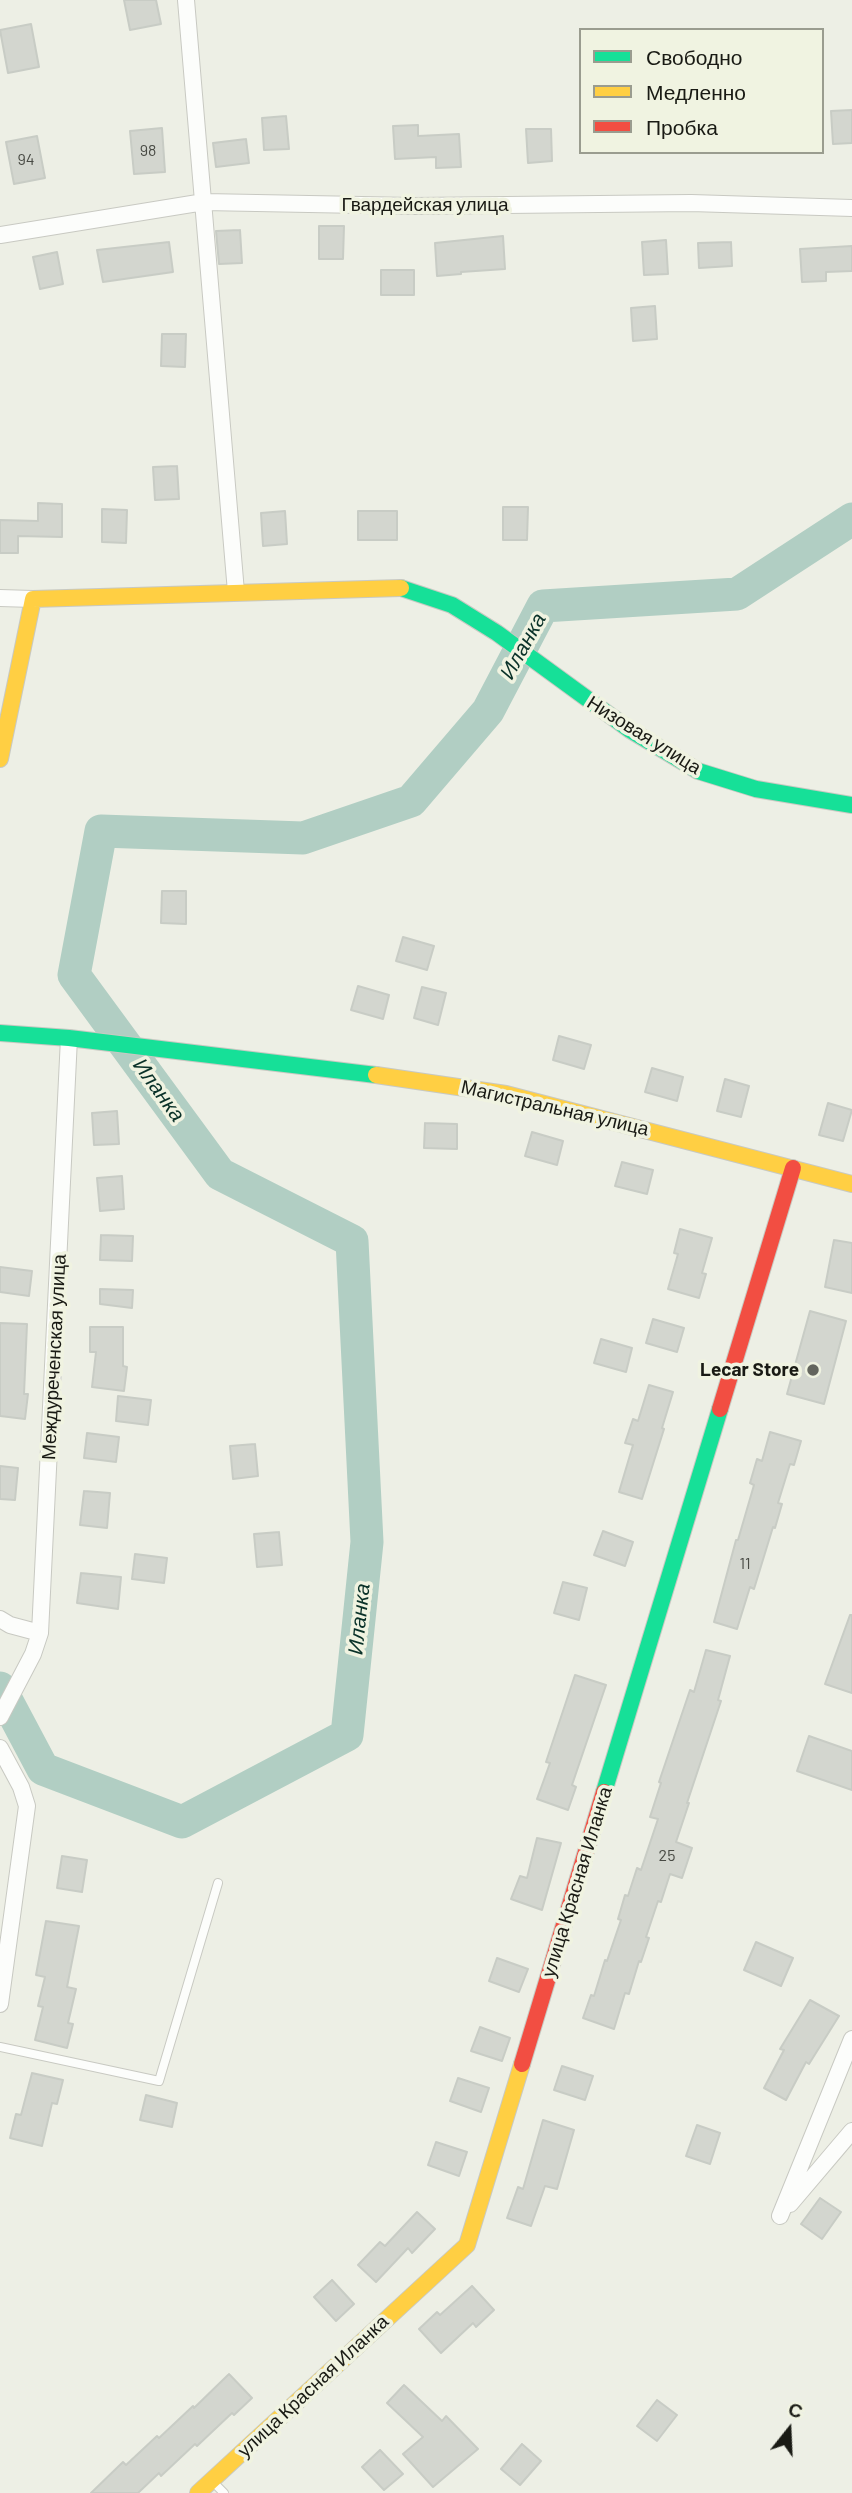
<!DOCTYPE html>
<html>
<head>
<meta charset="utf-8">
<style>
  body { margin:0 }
  #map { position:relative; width:852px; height:2493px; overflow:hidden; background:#edefe5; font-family:Barlow,sans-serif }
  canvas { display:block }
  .legend { position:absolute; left:579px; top:28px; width:245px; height:126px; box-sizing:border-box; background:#f0f3e1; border:2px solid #9a9c8f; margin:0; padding:9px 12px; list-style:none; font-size:21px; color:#191a14 }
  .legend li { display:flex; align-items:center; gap:14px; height:35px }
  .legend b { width:35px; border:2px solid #9a9c8f }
  .north { position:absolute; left:754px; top:2395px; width:70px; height:70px; -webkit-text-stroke:5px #f0f3e1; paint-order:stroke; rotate:18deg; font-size:19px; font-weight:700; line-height:28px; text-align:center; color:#191a14 }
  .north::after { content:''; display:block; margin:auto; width:24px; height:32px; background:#191a14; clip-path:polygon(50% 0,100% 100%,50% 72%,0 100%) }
</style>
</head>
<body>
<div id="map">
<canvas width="852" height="2493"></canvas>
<ul class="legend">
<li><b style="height:9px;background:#16e098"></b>Свободно</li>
<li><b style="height:9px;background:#ffcf43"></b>Медленно</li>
<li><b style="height:9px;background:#f24e42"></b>Пробка</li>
</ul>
<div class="north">С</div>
</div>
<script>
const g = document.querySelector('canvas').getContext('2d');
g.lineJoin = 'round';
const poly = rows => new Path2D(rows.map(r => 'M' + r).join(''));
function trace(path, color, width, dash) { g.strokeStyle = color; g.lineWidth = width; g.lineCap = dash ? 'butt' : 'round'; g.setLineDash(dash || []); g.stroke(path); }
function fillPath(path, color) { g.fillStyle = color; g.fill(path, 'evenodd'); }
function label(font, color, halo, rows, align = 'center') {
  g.font = font + ' Barlow,sans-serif'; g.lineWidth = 7; g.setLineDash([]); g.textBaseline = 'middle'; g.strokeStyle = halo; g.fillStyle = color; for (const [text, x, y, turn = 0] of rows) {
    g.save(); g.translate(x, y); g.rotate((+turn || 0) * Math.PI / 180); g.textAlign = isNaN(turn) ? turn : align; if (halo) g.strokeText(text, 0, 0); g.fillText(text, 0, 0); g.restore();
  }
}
trace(poly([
  [0,1688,43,1769,182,1822,347,1735,367,1542,352,1241,220,1174,74,975,101,831,303,838,411,801,488,711,543,606,737,594,852,519]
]), '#b1cec3', 33);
const building = poly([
  [124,0,156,0,161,24,130,30,124,0],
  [31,24,39,67,8,73,0,30,31,24],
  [852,110,852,143,833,144,831,111,852,110],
  [286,116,289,149,264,150,262,118,286,116],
  [418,125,418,136,459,134,461,167,436,168,436,157,395,159,393,126,418,125],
  [162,128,165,172,134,174,130,131,162,128],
  [526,129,551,129,552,161,528,163,526,129],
  [37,136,45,178,14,184,6,142,37,136],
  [246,139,249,163,216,167,213,143,246,139],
  [319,226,344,226,343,259,319,259,319,226],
  [240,230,242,263,219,264,216,231,240,230],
  [503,236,505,269,461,272,461,274,437,276,435,243,503,236],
  [666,240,668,274,644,275,642,242,666,240],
  [169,242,173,272,103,282,97,250,169,242],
  [731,242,732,266,699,268,698,243,731,242],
  [852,246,852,271,826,272,826,281,802,282,800,249,852,246],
  [57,252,63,284,40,289,33,257,57,252],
  [381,270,414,270,414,295,381,295,381,270],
  [655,306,657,339,633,341,631,308,655,306],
  [162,334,186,334,185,367,161,366,162,334],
  [177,466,179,499,155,500,153,467,177,466],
  [38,503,62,504,62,537,18,536,18,553,0,553,0,520,38,521,38,503],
  [503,507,528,507,527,540,503,540,503,507],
  [102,509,127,510,126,543,102,542,102,509],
  [285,511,287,544,263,546,261,513,285,511],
  [358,511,397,511,397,540,358,540,358,511],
  [162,891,186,891,186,924,161,923,162,891],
  [403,937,434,946,427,970,396,961,403,937],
  [358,986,389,995,383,1019,351,1010,358,986],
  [422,987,446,993,438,1025,414,1018,422,987],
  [559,1036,591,1045,584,1069,553,1060,559,1036],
  [652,1068,683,1077,677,1101,645,1092,652,1068],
  [725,1079,749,1086,741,1117,717,1111,725,1079],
  [828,1103,852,1110,843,1141,819,1135,828,1103],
  [117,1111,119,1144,94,1145,92,1113,117,1111],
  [425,1123,457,1124,457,1149,424,1148,425,1123],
  [532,1132,563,1141,557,1165,525,1156,532,1132],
  [622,1162,653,1170,647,1194,615,1186,622,1162],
  [122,1176,124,1209,100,1211,97,1178,122,1176],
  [680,1229,712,1238,702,1273,706,1274,699,1298,668,1289,678,1254,674,1253,680,1229],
  [101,1235,133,1236,132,1261,100,1260,101,1235],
  [834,1240,852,1243,852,1293,825,1287,834,1240],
  [0,1267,32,1271,29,1296,0,1292,0,1267],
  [100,1289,133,1290,132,1308,100,1304,100,1289],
  [810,1311,846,1321,824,1404,787,1394,810,1311],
  [653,1319,684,1328,677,1352,646,1343,653,1319],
  [0,1323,27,1324,24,1394,28,1394,25,1419,0,1416,0,1323],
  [90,1327,123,1327,123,1366,127,1367,124,1391,92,1387,96,1352,90,1352,90,1327],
  [601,1339,632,1348,626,1372,594,1363,601,1339],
  [649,1385,673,1392,662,1428,664,1429,642,1499,619,1492,633,1445,625,1443,633,1419,638,1421,649,1385],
  [118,1396,151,1400,148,1425,116,1421,118,1396],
  [770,1432,801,1441,794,1465,790,1464,778,1503,782,1504,775,1528,773,1527,754,1589,750,1587,737,1629,714,1622,736,1540,738,1540,754,1485,750,1483,757,1459,762,1461,770,1432],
  [87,1433,119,1437,116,1462,84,1458,87,1433],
  [255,1444,258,1476,233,1479,230,1446,255,1444],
  [0,1466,18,1468,15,1500,0,1499,0,1466],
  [84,1491,110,1493,107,1528,80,1525,84,1491],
  [603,1531,633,1542,625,1566,594,1555,603,1531],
  [279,1532,282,1565,257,1567,254,1534,279,1532],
  [135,1554,167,1558,164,1583,132,1579,135,1554],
  [81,1573,121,1577,118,1609,77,1603,81,1573],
  [563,1582,587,1588,579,1620,554,1613,563,1582],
  [850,1615,852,1615,852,1693,825,1684,850,1615],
  [706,1650,730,1656,718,1700,721,1701,687,1803,689,1803,676,1842,692,1848,682,1878,670,1874,661,1902,658,1901,646,1937,649,1938,641,1962,639,1961,629,1994,625,1993,614,2029,583,2018,591,1995,594,1996,605,1960,607,1961,621,1920,618,1919,625,1895,628,1896,637,1868,641,1870,658,1819,650,1817,661,1783,659,1782,690,1690,694,1692,706,1650],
  [575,1675,606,1685,572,1785,576,1787,568,1810,537,1799,550,1763,546,1762,575,1675],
  [809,1736,852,1751,852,1790,797,1771,809,1736],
  [537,1838,561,1843,542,1910,511,1899,520,1876,527,1878,537,1838],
  [62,1856,87,1860,82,1892,57,1888,62,1856],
  [46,1921,79,1926,67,1987,76,1989,68,2023,73,2024,67,2048,35,2040,43,2007,38,2006,45,1977,36,1975,46,1921],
  [756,1942,793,1958,781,1986,744,1970,756,1942],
  [497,1958,528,1969,519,1992,489,1981,497,1958],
  [810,2000,839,2016,809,2064,806,2062,786,2100,764,2088,784,2050,780,2049,810,2000],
  [480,2027,510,2038,502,2061,471,2051,480,2027],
  [562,2066,593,2076,585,2100,554,2090,562,2066],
  [32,2073,63,2080,57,2104,52,2103,42,2146,10,2138,16,2114,21,2115,32,2073],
  [458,2078,489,2088,481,2112,450,2101,458,2078],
  [146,2095,177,2103,172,2127,140,2120,146,2095],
  [543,2120,574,2130,557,2189,545,2186,531,2226,507,2218,518,2187,523,2189,543,2120],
  [697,2125,720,2133,710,2164,686,2156,697,2125],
  [436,2142,467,2152,459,2176,428,2165,436,2142],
  [820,2198,841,2212,822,2239,801,2224,820,2198],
  [417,2212,435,2229,412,2253,408,2248,376,2282,358,2265,380,2242,385,2246,417,2212],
  [332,2280,354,2304,336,2321,314,2297,332,2280],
  [472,2286,494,2310,476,2327,473,2323,441,2353,419,2329,437,2312,440,2315,472,2286],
  [229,2374,252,2398,234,2415,232,2413,197,2446,195,2444,161,2476,159,2473,138,2493,91,2493,123,2462,126,2465,157,2436,159,2438,193,2406,194,2408,229,2374],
  [404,2385,442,2421,446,2416,478,2449,433,2487,403,2454,423,2437,387,2403,404,2385],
  [657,2400,677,2415,657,2441,637,2426,657,2400],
  [522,2444,541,2461,520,2485,501,2469,522,2444],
  [380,2450,403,2474,384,2490,362,2467,380,2450]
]);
fillPath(building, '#d3d6cf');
trace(building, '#c8ccc5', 2);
const lane = poly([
  [0,2047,159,2081,218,1883],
  [213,2482,224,2493]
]);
const street = poly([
  [186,0,236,592],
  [0,235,204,202,414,206,691,203,852,208],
  [0,598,33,599],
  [0,1619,10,1625,40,1633,69,1038],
  [0,1717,33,1654,40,1633],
  [0,1748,21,1787,27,1806,0,2004],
  [790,2204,852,2131],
  [780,2216,852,2039]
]);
const fast = poly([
  [401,588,452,605,497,633,630,730,698,771,756,789,852,805],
  [0,1033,69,1038,376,1075],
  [604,1792,720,1409]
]);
const slow = poly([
  [0,759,33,599,401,588],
  [376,1075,506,1094,852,1184],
  [198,2493,467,2245,522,2064]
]);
const jam = poly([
  [720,1409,793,1168],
  [522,2064,604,1792]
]);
trace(lane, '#c8c9c2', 10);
trace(street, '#c8c9c2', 18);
trace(fast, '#c8c9c2', 18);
trace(slow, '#c8c9c2', 18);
trace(jam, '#c8c9c2', 18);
trace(lane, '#fcfdfb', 8);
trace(street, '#fcfdfb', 16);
trace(fast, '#16e098', 16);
trace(slow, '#ffcf43', 16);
trace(jam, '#f24e42', 16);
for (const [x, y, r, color] of [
  [813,1370,7,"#63655d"]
]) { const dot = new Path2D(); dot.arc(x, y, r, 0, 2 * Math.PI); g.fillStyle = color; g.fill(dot); trace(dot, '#f0f3e1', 2.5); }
label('16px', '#484a44', null, [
  ["98",148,151],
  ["94",26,160],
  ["11",745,1564],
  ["25",667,1856]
]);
label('19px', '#191a14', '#f0f3e1', [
  ["Гвардейская улица",425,205],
  ["Низовая улица",644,735,32],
  ["Магистральная улица",555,1108,13],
  ["Междуреченская улица",54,1357,-87],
  ["улица Красная Иланка",577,1882,-73],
  ["улица Красная Иланка",313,2386,-43]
]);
label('bold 19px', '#191a14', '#f0f3e1', [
  ["Lecar Store",799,1370]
], 'right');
label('italic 21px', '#093128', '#f0f3e1', [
  ["Иланка",523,646,-61],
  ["Иланка",159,1090,54],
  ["Иланка",359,1619,-84]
]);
</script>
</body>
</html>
